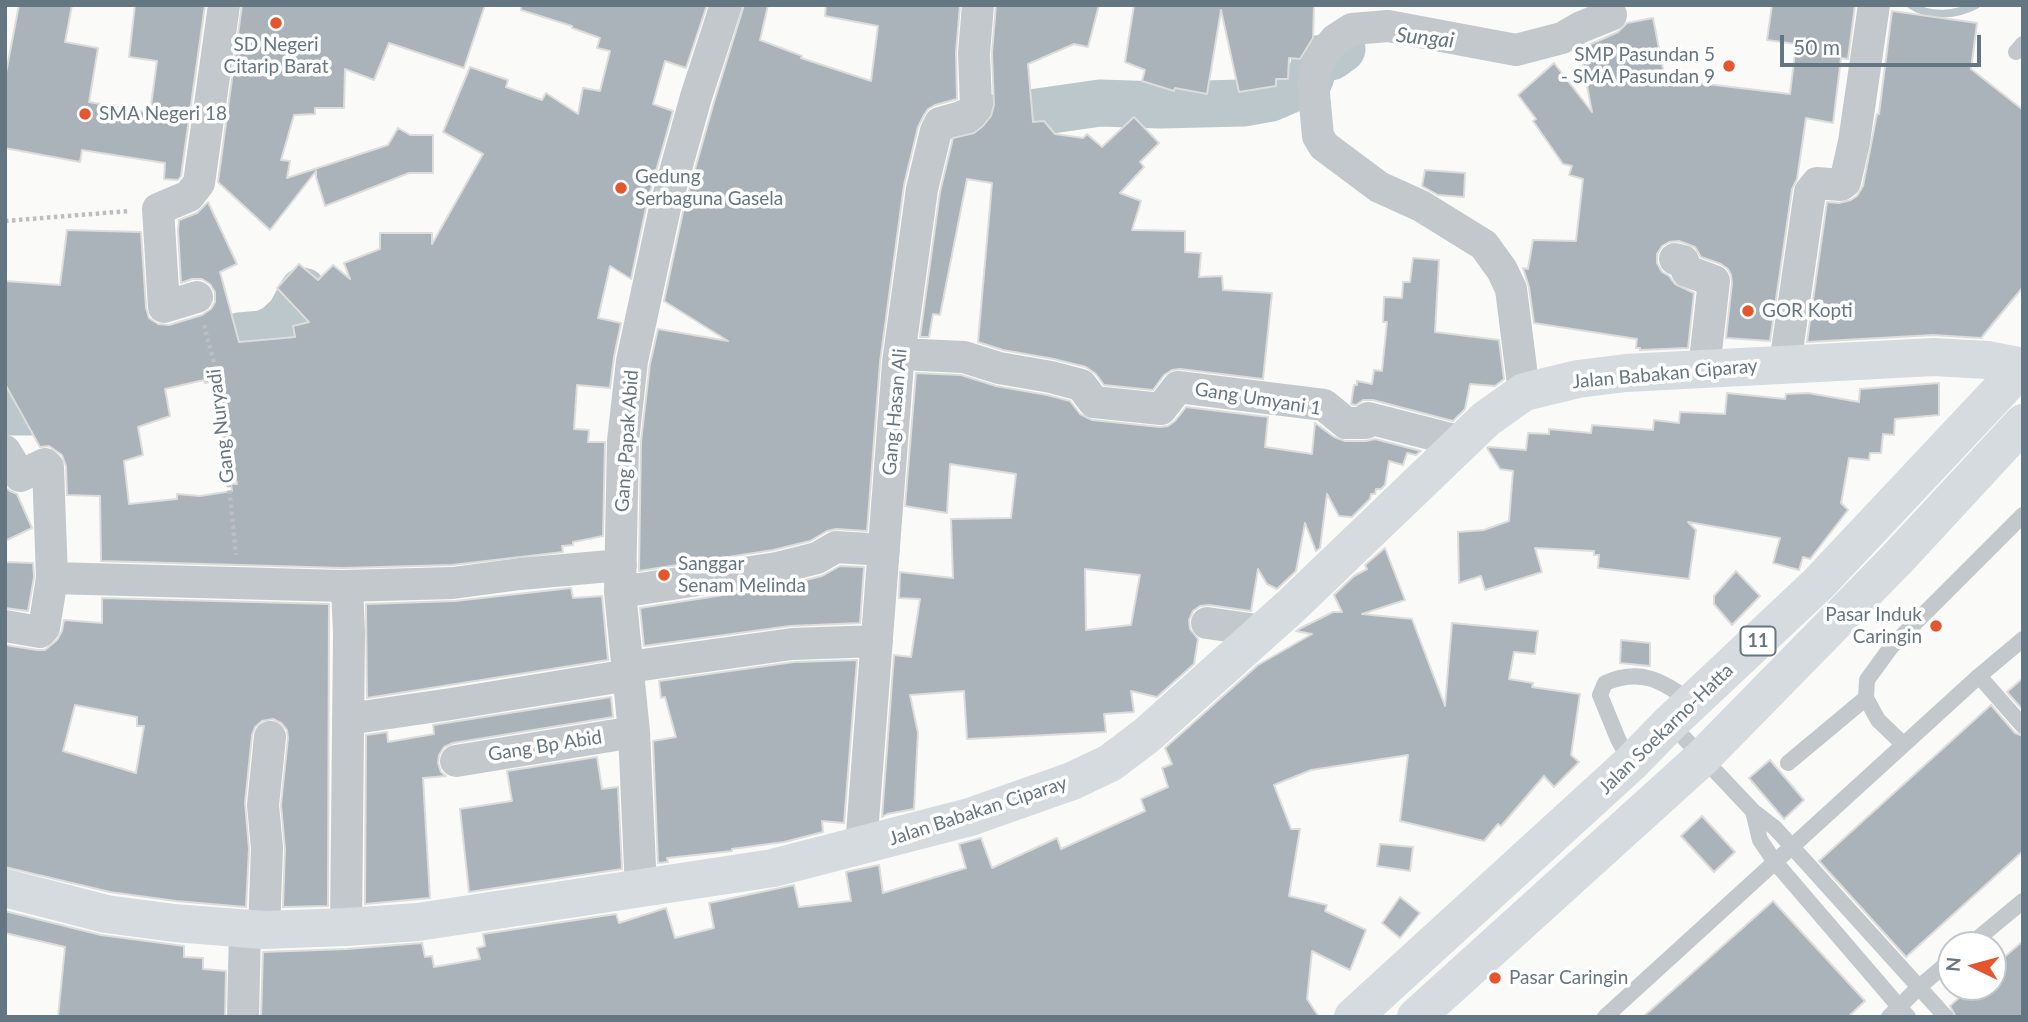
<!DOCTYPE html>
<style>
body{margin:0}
#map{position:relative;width:2028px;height:1022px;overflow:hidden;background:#fafaf8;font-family:Lato,sans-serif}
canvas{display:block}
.frame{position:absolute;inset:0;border:7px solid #657683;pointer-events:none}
.north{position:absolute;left:1937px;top:931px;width:70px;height:70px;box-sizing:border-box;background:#fff;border:2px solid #c1c8cd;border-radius:50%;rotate:275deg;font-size:19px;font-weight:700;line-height:28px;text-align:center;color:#657683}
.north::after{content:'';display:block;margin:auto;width:24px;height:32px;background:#e4572e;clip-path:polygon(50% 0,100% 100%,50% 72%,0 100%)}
.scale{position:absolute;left:1780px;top:35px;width:201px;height:32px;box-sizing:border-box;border:4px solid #657683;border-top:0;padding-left:9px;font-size:21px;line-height:24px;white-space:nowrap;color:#657683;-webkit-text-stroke:5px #fff;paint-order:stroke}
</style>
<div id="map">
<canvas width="2028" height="1022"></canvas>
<div class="frame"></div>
<div class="north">N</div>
<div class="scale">50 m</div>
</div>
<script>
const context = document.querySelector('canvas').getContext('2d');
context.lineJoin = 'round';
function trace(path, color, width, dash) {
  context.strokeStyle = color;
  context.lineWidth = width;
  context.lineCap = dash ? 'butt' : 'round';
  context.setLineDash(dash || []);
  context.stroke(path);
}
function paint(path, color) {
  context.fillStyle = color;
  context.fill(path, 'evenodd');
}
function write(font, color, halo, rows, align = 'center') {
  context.font = font + ' Lato,sans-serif';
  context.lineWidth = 7;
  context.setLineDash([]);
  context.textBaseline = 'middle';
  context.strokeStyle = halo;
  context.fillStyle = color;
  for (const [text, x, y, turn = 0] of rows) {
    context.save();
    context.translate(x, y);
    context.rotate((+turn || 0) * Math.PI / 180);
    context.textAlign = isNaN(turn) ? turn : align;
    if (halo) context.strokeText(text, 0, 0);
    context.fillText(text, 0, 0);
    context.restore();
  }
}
const stream = new Path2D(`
 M1911,5C1930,18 1957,15 1976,5`);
const river = new Path2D(`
 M968,122L1100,103L1161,105L1243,103L1271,98L1306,83L1310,79L1316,59L1331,57L1342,49
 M217,343L240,336L262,334L276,328L290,315L303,291
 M5,412H31L81,392`);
const building = new Path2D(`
 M19,5H72L65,42L98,48L89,102L150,113L157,61L129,57L135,5H205L181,176L178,180L164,179L165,163L82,150L80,162L5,148V78Z
 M242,5H485L464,68L389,43L374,80L345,69L344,108H315V114L294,115L281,160L290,161L287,178L388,145L398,128L410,135H433V173H409L325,206L316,177V171L270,230L218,182Z
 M521,5H707L686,68L665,61L653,104L673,111L647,203L631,279L610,266L598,318L621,323L614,357L610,388L577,385L574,429L589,430L588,442H605L603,536L573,542V545L562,546L563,552L452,565L343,568L101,561L100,496L67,495L66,466L62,455L49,446L40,447L5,384V281L60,285L67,230L141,232L146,308L149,318L158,324L169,325L202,315L211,309L215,302V292L210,284L202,279H192L181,283L178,230L179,220L197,213L208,202L237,264L220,272L239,342L295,337L293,326L309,322L277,288L299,264L318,280L333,265L350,279L344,263L380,249V233H432V244L483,154L443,132L470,67L508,80L506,87L542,100L546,93L578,114L583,88L600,91L610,51L597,48L600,38L572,28V26L521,10ZM204,380L205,383L220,380L224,429L237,484H231L232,491L200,496L177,494V499L129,504L124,461L143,455L138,427L170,416L165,389Z
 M744,5H768L760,40L802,56L801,58L871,81L878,26L825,16L826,5H960L956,52L957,99L935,105L928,109L924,115L918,127L904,185L880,362L867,531L836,529L827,531L810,541L773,550L639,571L641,442L650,364L658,329L728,341L664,301L683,212L714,102Z
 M996,5H1099L1088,47L1074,44L1028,64L1033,122L1044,121L1055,134L1083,138L1087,134L1102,147L1134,117L1159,143L1140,162L1144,167L1120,193L1141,201L1132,230L1185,231V252L1201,253L1199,277L1222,276L1223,290L1272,293L1263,379L1180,369L1172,370L1164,375L1153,390L1104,385L1096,374L1086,367L1054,359L1003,350L978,342L992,183L967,179L940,315L933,314L929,337H920L940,192L953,138L974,133L983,126L991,116L994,105L992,53Z
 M1134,5H1314L1313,38L1300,59L1289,58L1288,79H1276V86L1239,92L1221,10L1207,94L1175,88L1174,91L1142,81L1145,70L1125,62Z
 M1772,5H1855L1848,59L1841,58L1833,123L1806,118L1797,179L1792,189L1770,341L1726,338L1732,283L1731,275L1728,269L1721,264L1701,257L1695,247L1679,241L1669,242L1662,246L1657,254V263L1662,272L1669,276L1675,284L1694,293L1688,348L1640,350V348H1636L1637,339L1534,323L1529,287L1523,268L1528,269L1533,240L1576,241L1583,179L1569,175L1572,166L1563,164L1533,121L1536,119L1518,95L1554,63L1592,112L1580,49L1618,32L1627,23L1653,18L1665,79L1790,94L1796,44L1767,40Z
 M1892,11L1977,23L1971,69L2023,110V287L1981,338L1933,335L1807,342L1827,202L1839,203L1851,200L1857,196L1863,186L1877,114H1879Z
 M1425,170L1465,173L1464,197L1438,195L1422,186Z
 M1413,258L1439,260L1435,332L1499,340L1504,379L1495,386L1470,384L1465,409L1453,421L1373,400H1363L1356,405L1351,404L1354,385H1357V381L1372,384L1374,370L1382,371L1387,322H1383L1384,297L1402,298L1403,282H1410Z
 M916,373L961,375L996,386L1047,395L1070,401L1080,414L1092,420L1160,427L1168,426L1175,421L1186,407L1268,417L1265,447L1312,454L1315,423L1334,437L1345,441H1366L1375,439L1421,451L1416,455L1407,453L1403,465L1389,461L1385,485L1381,489H1376L1375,494H1371L1370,499L1352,517L1339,516L1327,494L1320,548L1316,551L1305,523L1296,571L1277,589L1267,584L1258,569L1251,611L1209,605L1200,606L1193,611L1189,620L1190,629L1198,639L1194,664L1157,697L1131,691L1134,712L1104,714L1106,732L967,739L964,691L910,695L918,733L914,809L887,814L882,817L894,655L911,657L920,599L899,598L900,572L953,578L951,519L1011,518L1016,474L950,464L947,513L905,506ZM1085,569L1140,575L1131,625L1086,630Z
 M1939,383V415L1895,419L1894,435L1883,434L1881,453H1870L1869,460L1849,458L1841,503L1848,510L1810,559L1803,557L1799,570L1773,563L1780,538L1688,522L1696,530L1689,579L1598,568L1599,555H1594V551L1535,548L1542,572L1485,590L1481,576L1459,583L1458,532L1484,530L1509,521L1513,471L1500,469L1487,448L1488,447L1526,450L1528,433L1549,434V429L1591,433L1592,425L1653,430L1654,420L1679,423L1680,412L1725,414L1727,393L1785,399L1786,394L1808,393L1859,402L1860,389Z
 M5,487L10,491L17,494L32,528L5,541Z
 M1385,548L1405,600L1362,614L1412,619L1445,706L1452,623L1538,631L1535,654L1514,652L1509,679L1533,683L1532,687L1580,694L1571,755L1579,762L1554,787L1544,776L1501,826L1498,824L1484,841L1400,821L1408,755L1311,770L1274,785L1291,829H1300L1289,896L1327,905L1325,911L1366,930L1350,970L1312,951L1307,999L1319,1017H261L263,952L347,949L422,943L425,957L432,956L434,967L480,959L477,948L485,946L483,934L616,914L619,923L666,908L675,938L714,928L709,903L794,885L799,907L851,901L846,872L879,865L883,893L966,868L959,844L981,838L992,868L1057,838L1061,849L1145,811L1141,799L1168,787L1162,768L1172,764L1165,748L1258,665L1312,634L1296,631L1299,629L1333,612H1342L1334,595L1354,576L1367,569L1365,565Z
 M5,562L33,563L34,577L28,611L5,608Z
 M840,566L864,567L860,623L790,626L644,646L640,608L781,586L822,576Z
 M1736,571L1760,596L1732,625L1714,604V596Z
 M571,588L573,598L602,596L608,660L367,698L366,604L455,601Z
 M102,598L329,604L328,906L283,907L285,849L281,805L288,738L287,730L281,723L273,719L262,721L255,727L252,735L245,803L249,849L246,907L176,901L110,892L5,867V645L37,650H45L57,640L62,631L64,620L102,623ZM75,705L137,717V726H144L136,773L63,751Z
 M1621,640L1650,643V666L1620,663Z
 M857,660L844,823L822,821L823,832L784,842L732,849V851L667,858L668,862L658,863L653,741L676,737L665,697L661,698L659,681L794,662Z
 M2023,678V710L2007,692Z
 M611,697L613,717L453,743L444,747L439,755L438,763L441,772L446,776L423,778L430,898L365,904L366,735L387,732L388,742L434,734L433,725Z
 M1991,705L2015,733L2023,736V851L1906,957L1819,861Z
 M597,757L602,789L618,787L622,869L469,892L460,809L512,801L507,771Z
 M1770,760L1804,800L1784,819L1749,778Z
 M1702,816L1735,852L1714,872L1681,836Z
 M1380,844L1413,847L1410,871L1377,866Z
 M1400,897L1420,913L1400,938L1382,923Z
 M1773,901L1865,1001L1848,1017H1643Z
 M5,911L101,935L184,946V957L203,958V969L226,971L225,1017H58L65,947L5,933Z
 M2023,941V1017H1956L1950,1006L1971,987H1993V967Z`);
const path = new Path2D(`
 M5,221L129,211
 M204,325L218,378L236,555`);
const lane = new Path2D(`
 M2016,52L2023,44
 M1979,676L2023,726
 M1670,723L1753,811L1775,828L1946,1017
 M1903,744L1878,720L1866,698L1867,680L1891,647L2023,515
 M1631,763L1618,739L1600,695L1605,683C1643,667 1662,682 1692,702
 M1788,763L1866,698
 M1753,811L1760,840L1775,862L1908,1017
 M1970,945L2023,901
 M1605,1017L1979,676L2023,639
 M1889,1017L1919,987L1951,960`);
const street = new Path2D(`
 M1675,259L1683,261L1687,271L1714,281L1704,369
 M197,297L164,307L158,209L189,196L199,183L224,5
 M900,354L964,357L999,368L1051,377L1081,385L1094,402L1161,409L1178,387L1324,405L1346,423H1366L1368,418L1462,442
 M1785,364L1810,192L1817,183L1841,185L1845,182L1854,142L1874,5
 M1524,392L1511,289L1502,270L1484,245L1421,206L1379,187L1324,146L1318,136L1313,83L1317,65L1324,53L1335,40L1352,29L1388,26L1516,50L1562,38L1581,27L1611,15
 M5,451L20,476L45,464L48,467L52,578
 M620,592L777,568L817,558L836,547L884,550
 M1207,623L1264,631
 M5,626L40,632L44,628L52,578L343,586L453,583L520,574L621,565
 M628,667L792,644L877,641
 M348,719L451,704L629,675
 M456,761L634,732
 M861,847L898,363L922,189L936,131L940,123L969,115L976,105L974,53L978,5
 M641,889L634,732L620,592L623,441L632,361L665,208L696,97L726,5
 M346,927L349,633L347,586
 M264,930L267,848L263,805L270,737
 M243,1017L245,929`);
const secondary = new Path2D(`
 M5,888L106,914L174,923L264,930L346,927L418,922L773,868L970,817L1072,781L1110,763L1147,735L1290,607L1486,419L1524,392L1578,379L1626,373L1934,357L1987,360L2023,367`);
const highway = new Path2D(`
 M1353,1017L1631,763L1670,723L1818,584L2023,366
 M1416,1017L1702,758L1897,559L2023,423`);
const markers = [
 [276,23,7,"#e4572e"],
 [1729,66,7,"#e4572e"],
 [85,114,7,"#e4572e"],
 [621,188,7,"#e4572e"],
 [1748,311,7,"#e4572e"],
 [664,575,7,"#e4572e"],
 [1936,626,7,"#e4572e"],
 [1495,978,7,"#e4572e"]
];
const shields = [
 [1758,641,35]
];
const shieldNames = [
 ["11",1758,641]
];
const poiNames = [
 ["SD Negeri",276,45,"center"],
 ["Citarip Barat",276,67,"center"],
 ["SMP Pasundan 5",1715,55,"right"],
 ["- SMA Pasundan 9",1715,77,"right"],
 ["SMA Negeri 18",99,114],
 ["Gedung",635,177],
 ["Serbaguna Gasela",635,199],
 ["GOR Kopti",1762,311],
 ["Sanggar",678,564],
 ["Senam Melinda",678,586],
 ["Pasar Induk",1922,615,"right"],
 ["Caringin",1922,637,"right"],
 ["Pasar Caringin",1509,978]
];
const streetNames = [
 ["Jalan Babakan Ciparay",1665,374,-5],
 ["Gang Umyani 1",1258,399,9],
 ["Gang Hasan Ali",895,412,-85],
 ["Gang Nuryadi",221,426,-97],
 ["Gang Papak Abid",627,441,-86],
 ["Jalan Soekarno-Hatta",1666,729,-44],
 ["Gang Bp Abid",545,746,-9],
 ["Jalan Babakan Ciparay",978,811,-18]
];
const waterNames = [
 ["Sungai",1425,38,6]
];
trace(stream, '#bbc7cb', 8);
trace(river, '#bbc7cb', 47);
paint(building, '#aab3b9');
trace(building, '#dcdcda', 2);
trace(path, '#bbbfc2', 4.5, [3.5, 3.5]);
trace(lane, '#c3c8cc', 16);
trace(street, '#c3c8cc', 32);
trace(secondary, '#d6dbdf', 38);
trace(highway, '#d6dbdf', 38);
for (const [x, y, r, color] of markers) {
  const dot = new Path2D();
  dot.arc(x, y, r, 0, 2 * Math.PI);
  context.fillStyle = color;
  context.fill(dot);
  trace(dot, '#fff', 2.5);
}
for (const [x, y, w] of shields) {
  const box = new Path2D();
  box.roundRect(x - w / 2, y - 14.5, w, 29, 5);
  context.fillStyle = '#fff';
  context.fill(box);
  trace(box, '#657683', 2);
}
write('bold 18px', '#657683', null, shieldNames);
write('19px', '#657683', '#fff', poiNames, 'left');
write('19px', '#657683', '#fff', streetNames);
write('italic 21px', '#60757c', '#fff', waterNames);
</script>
